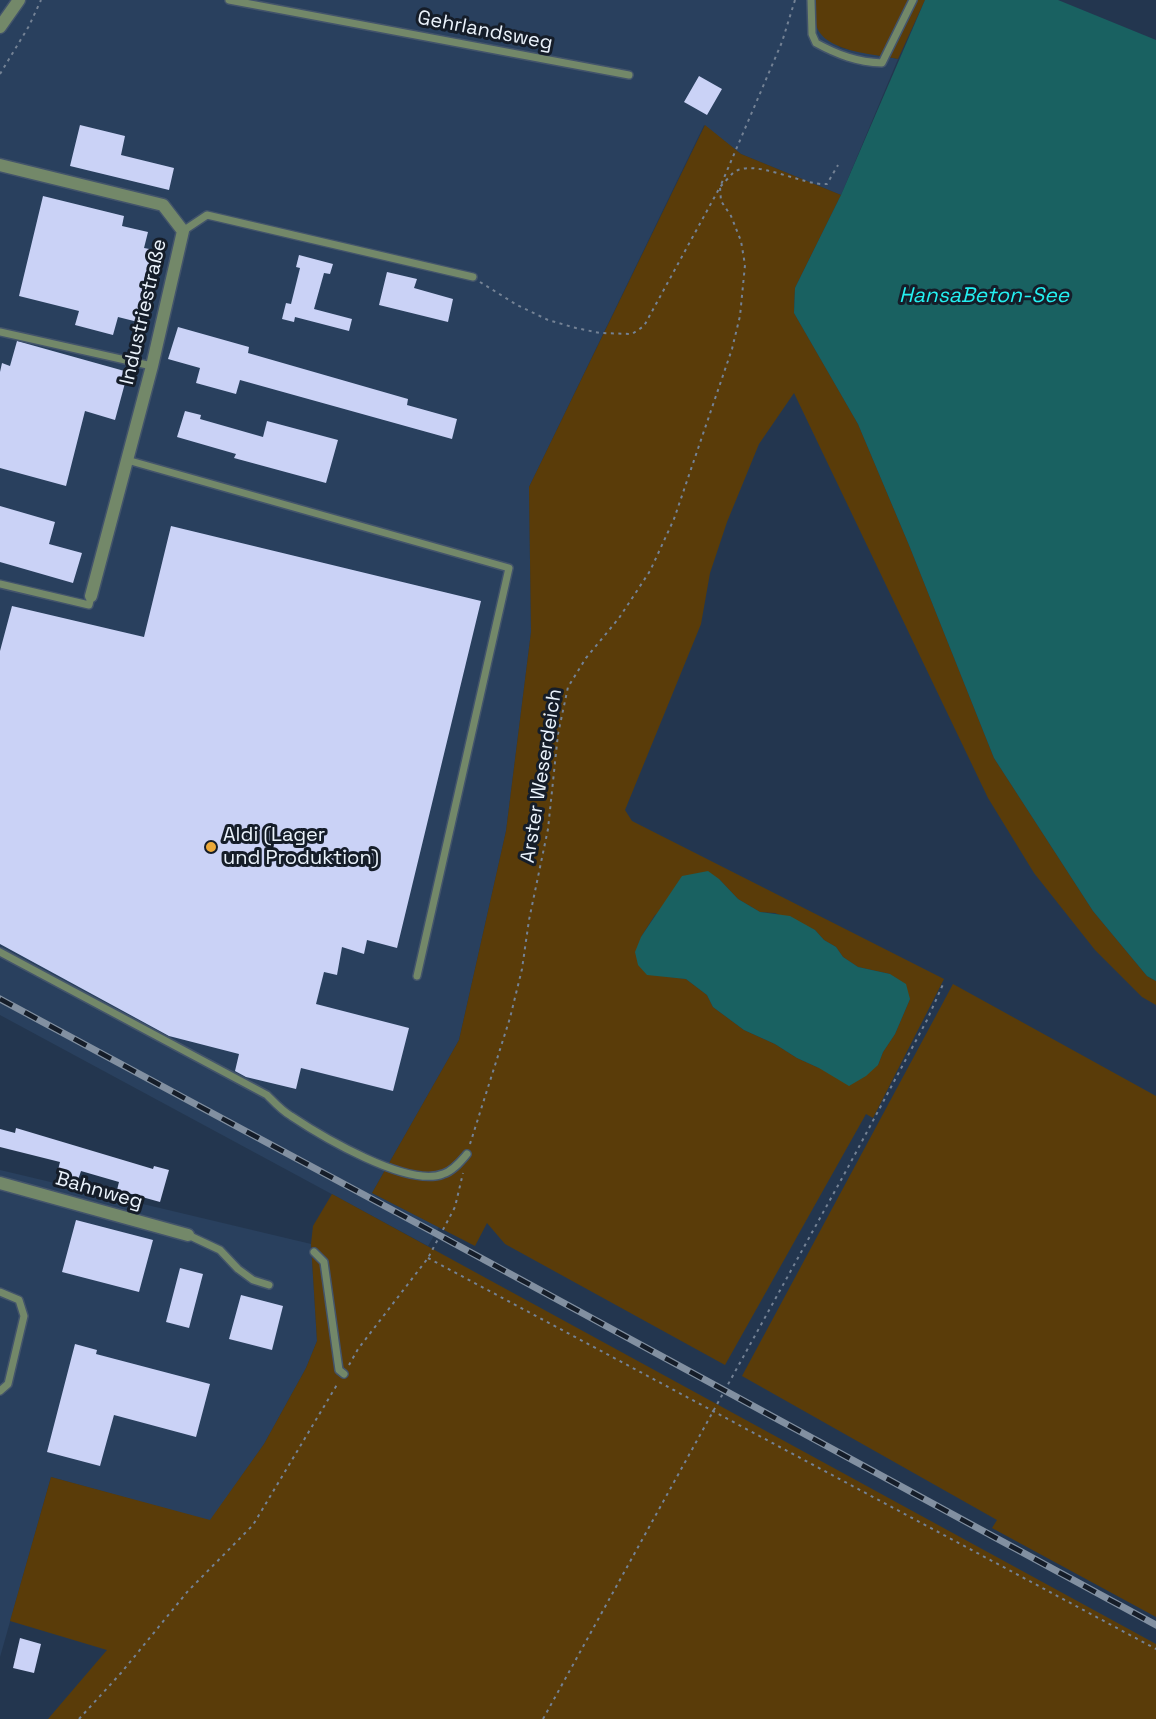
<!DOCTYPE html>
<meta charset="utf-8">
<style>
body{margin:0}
canvas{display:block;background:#23364f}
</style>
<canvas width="1156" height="1719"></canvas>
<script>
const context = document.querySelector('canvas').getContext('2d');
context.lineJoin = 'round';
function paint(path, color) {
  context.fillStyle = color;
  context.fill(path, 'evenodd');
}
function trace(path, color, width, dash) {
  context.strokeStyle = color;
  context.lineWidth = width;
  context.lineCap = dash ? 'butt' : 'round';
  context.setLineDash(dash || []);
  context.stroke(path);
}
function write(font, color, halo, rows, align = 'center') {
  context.font = font + ' "Space Grotesk",sans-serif';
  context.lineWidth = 6;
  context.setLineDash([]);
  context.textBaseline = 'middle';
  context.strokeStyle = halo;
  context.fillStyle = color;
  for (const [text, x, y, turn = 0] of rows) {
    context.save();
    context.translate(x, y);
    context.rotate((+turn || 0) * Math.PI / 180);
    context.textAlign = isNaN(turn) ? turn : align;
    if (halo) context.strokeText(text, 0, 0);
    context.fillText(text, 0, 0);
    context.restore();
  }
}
const built = new Path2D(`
 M0,0H815L816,25L841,48L898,59L841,195L741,154L704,125L529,487L531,632L506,831L459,1040L372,1193L439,1227L428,1246L0,1015Z
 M0,1170L311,1244L317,1341L306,1368L264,1444L210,1521L51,1477L0,1657Z`);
const green = new Path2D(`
 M815,0H925L898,59C875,54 822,52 816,24C814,16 815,7 815,0Z
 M705,125L741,154L841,195L795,288L794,313L858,424L909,545L994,758L1093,911L1147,976L1156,981V1005L1142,997L1095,950L1034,873L988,798L794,393L759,444L727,522L710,573L701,624L625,810L632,821L944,979L873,1118L866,1114L725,1365L505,1244L487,1223L475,1246L372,1193L459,1040L506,831L531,632L529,487ZM719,879L738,899L760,912L775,913L815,930L824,940L836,947L843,957L858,967L890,974L910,999L895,1034L883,1052L878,1065L819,1068L797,1058L775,1044L744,1030L713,1007L707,995L686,979L670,977L641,937L655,915Z
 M953,984L1156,1096V1617L992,1528L997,1520L742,1376Z
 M332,1194L1156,1644V1719H48L107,1650L10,1621L51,1477L210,1520L264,1444L306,1368L317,1341L311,1244L313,1226Z`);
const water = new Path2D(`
 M925,0H1058L1156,40V981L1147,976L1093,911L994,758L909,545L858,424L794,313L795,288L841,195Z
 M708,871L719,879L738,899L760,912L790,916L815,930L824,940L836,947L843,957L858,967L890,974L906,984L910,999L895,1034L883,1052L878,1065L866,1076L849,1086L819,1068L797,1058L775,1044L744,1030L713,1007L707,995L686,979L647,975L638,965L635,952L641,937L682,876Z`);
const building = new Path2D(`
 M699,76L722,89L707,115L684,102Z
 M80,125L125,136L121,155L174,168L169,190L70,166Z
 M43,196L124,216L122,226L148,232L144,248L160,251L142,323L118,317L113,335L75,325L79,311L19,296Z
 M299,255L333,264L330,274L324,273L314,309L352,319L349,331L295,317L294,322L282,319L286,303L291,304L300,268L296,267Z
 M387,272L417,279L414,288L453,299L448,322L379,305Z
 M178,327L249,347L248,353L408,399L407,405L457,419L452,439L240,380L236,394L196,383L200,368L168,359Z
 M17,341L128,372L115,420L85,411L66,486L0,468V372L2,363L10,366Z
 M185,411L201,415L200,419L263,437L267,421L338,440L326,483L234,458L236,454L177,437Z
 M0,506L55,522L49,544L82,553L73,583L0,562Z
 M171,526L481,601L397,948L367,940L364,954L342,947L337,975L324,972L316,1004L409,1028L393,1091L301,1068L296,1089L246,1077L235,1071L239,1054L169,1036L0,944V651L12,606L144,637Z
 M16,1128L153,1169L154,1166L169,1170L160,1202L117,1190L119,1182L81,1171L78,1180L57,1174L60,1162L0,1147V1129L15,1133Z
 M76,1220L153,1240L139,1292L62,1272Z
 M180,1268L203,1274L189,1328L166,1322Z
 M241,1295L283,1306L272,1350L229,1339Z
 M75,1344L97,1350L96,1354L210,1384L196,1437L114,1415L100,1466L47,1452Z
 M20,1638L41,1644L34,1673L13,1668Z`);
const path = new Path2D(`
 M0,74L29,26L41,0
 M480,282L517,305L548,320L576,328L600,333L632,334L644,326L720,187C724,183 729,177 733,173C753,157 802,186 827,184L838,165
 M470,1144L510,1018L522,969L529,920L548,829L558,734L568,687L586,658L619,618L650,571L674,519L732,349L740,316L745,265L741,241L731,216L721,201L720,187L782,42L795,0
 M428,1258L1156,1649
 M349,1365L358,1349L428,1258L455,1207L463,1173
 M79,1719L121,1673L188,1591L253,1525L338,1383
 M543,1719L846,1171L927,1020L944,982`);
const lane = new Path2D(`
 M229,0L629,75
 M811,0L812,34L816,43C838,55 857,62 882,63L913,0
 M183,231L207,215L473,277
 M0,332L152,366
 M127,460L509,568L417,976
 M0,584L89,605L91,596
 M0,952L267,1095C274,1102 282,1111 291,1116C321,1136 408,1188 443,1174C453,1171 461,1161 467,1154
 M188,1235L220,1250L238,1269L253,1280L269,1285
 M314,1252L324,1262L339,1370L344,1374
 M0,1292L19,1300L24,1316L8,1384L0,1391`);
const street = new Path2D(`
 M0,27L19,0
 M0,165L163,205L183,231L152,366L91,596
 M0,1183L188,1235`);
const rail = new Path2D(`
 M0,999L435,1233L1156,1625`);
const markers = [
 [211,847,6,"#eca93a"]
];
const streetNames = [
 ["Gehrlandsweg",485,31,11],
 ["Industriestraße",144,312,-77],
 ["Arster Weserdeich",542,776,-81],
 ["Bahnweg",99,1191,16]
];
const poiNames = [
 ["Aldi (Lager",223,836],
 ["und Produktion)",223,859]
];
const waterNames = [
 ["HansaBeton-See",984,296]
];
paint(built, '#29405e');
paint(green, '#5a3c09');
paint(water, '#196161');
paint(building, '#cad2f6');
trace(lane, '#43546b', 10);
trace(street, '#43546b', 15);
trace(path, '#748295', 2, [3, 4.5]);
trace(lane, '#738869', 7);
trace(street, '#738869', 12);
trace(rail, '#8290a1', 7);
trace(rail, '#151d29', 4.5, [14]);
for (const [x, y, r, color] of markers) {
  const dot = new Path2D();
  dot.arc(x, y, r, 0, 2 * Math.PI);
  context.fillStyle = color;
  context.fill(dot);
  trace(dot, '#151d29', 2);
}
write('20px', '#ebf3fc', '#151d29', streetNames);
write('20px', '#ebf3fc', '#151d29', poiNames, 'left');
write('italic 21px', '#24f0f1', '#151d29', waterNames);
</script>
